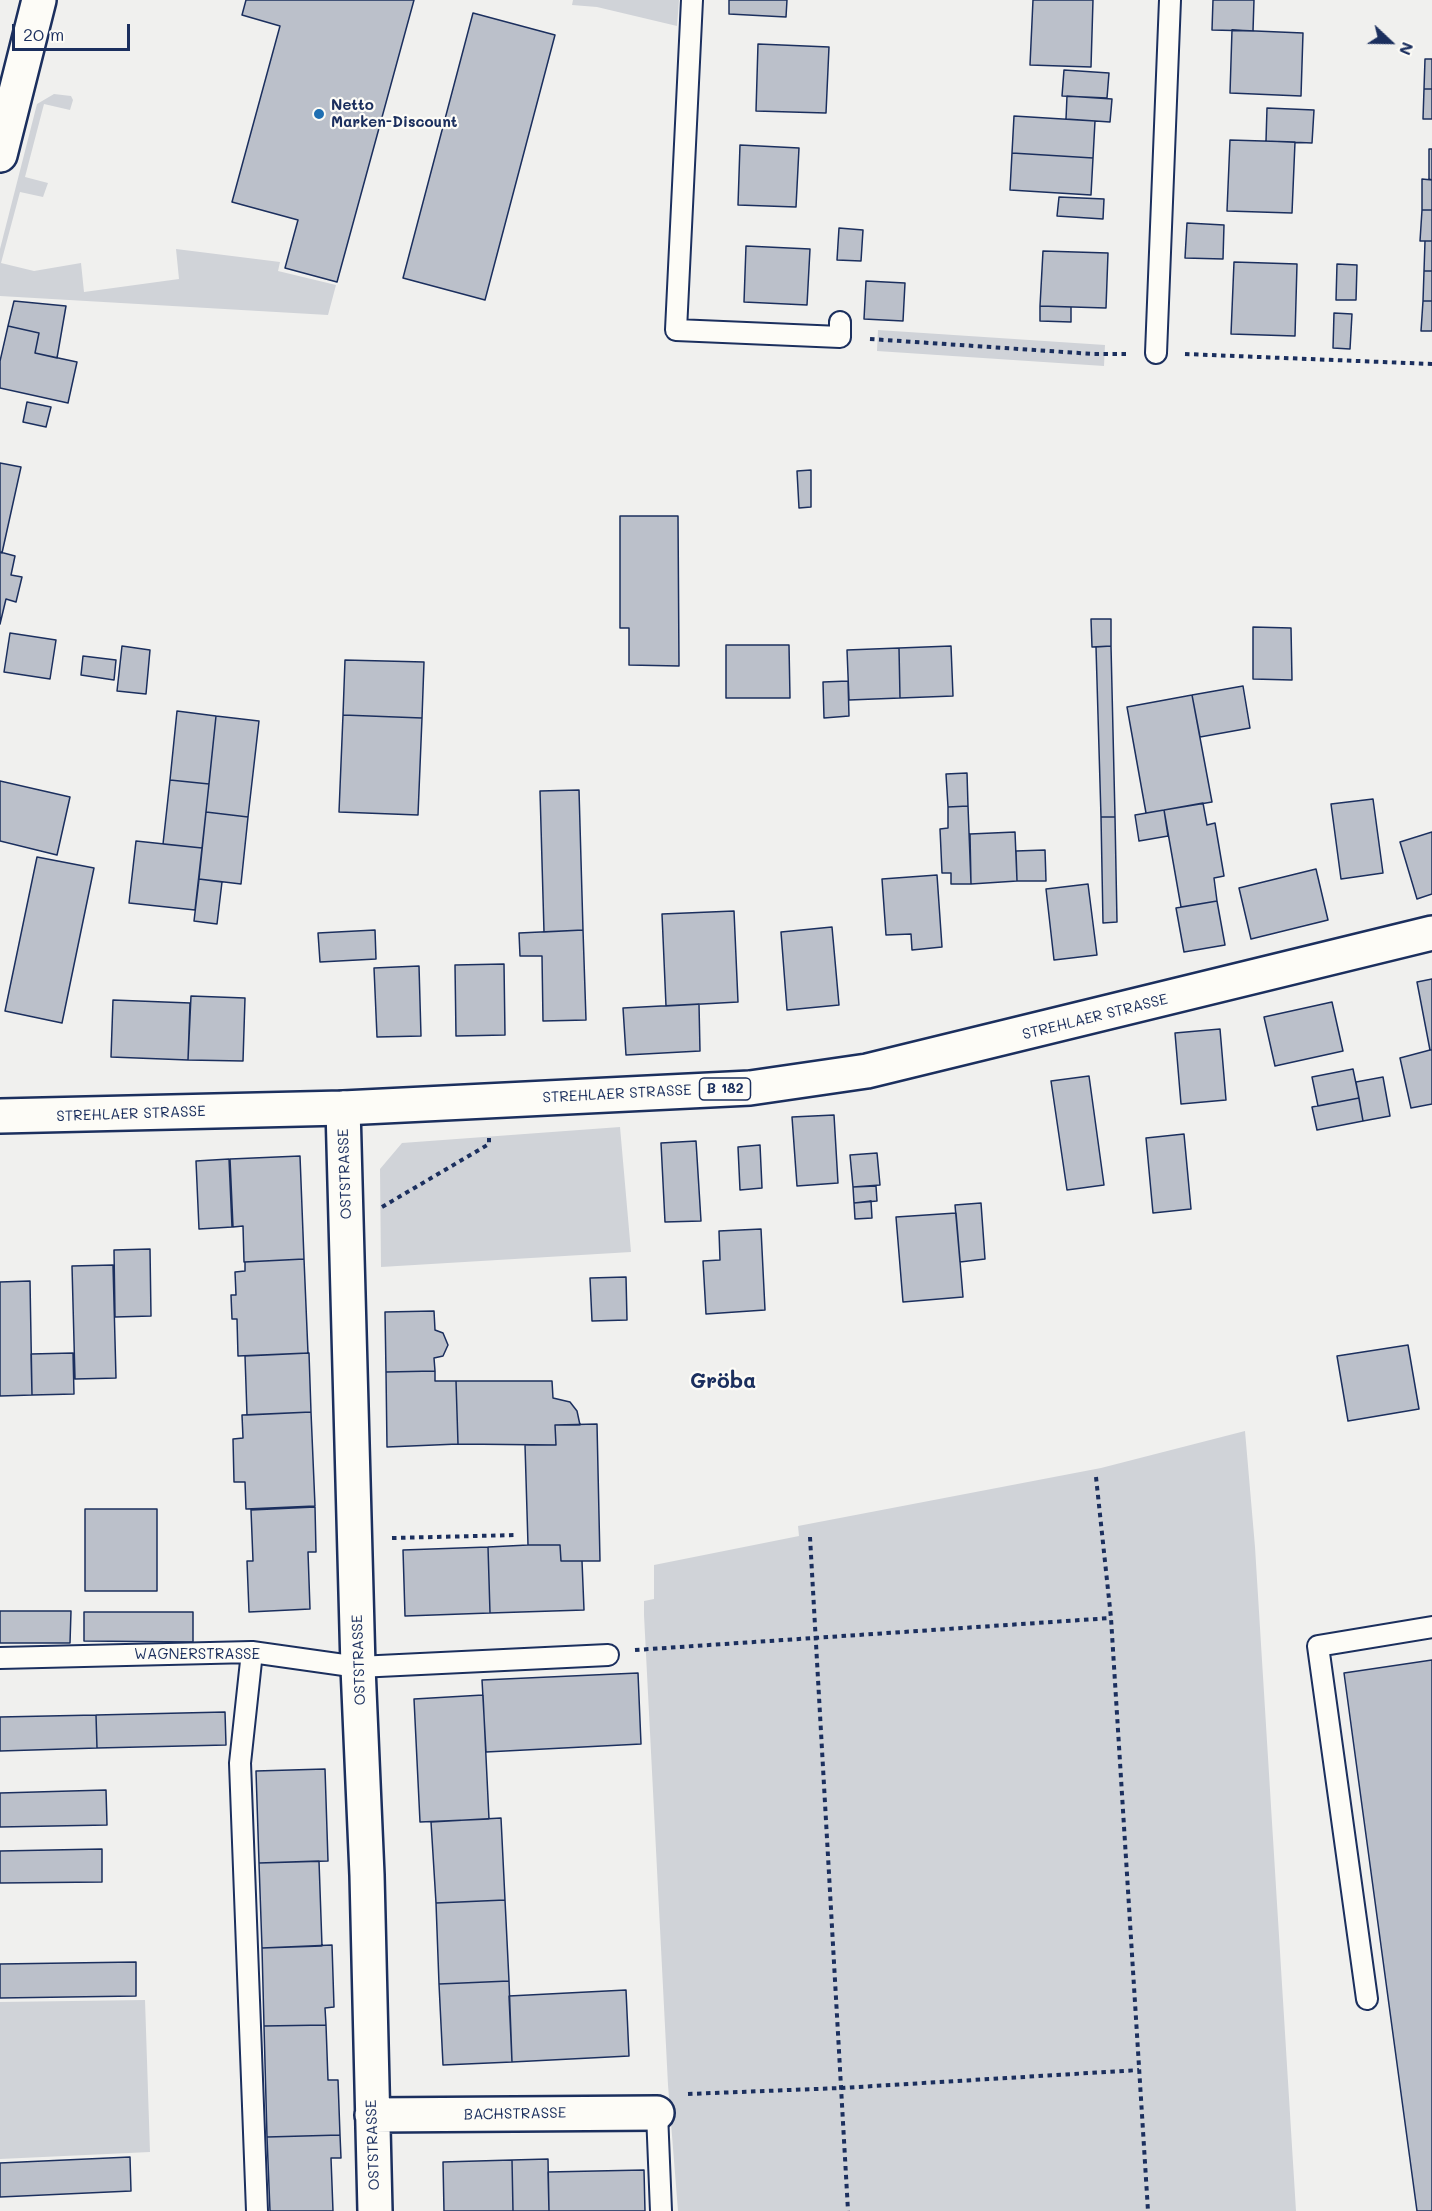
<!DOCTYPE html>
<meta charset="utf-8">
<style>
body{margin:0}
#map{position:relative;width:1432px;height:2211px;overflow:hidden;background:#f0f0ee;font-family:Mali,sans-serif}
canvas{display:block}
.north{position:absolute;left:1360px;top:12px;width:60px;height:60px;-webkit-text-stroke:4px #fdfcf7;paint-order:stroke;rotate:112deg;font-size:16px;font-weight:700;line-height:24px;text-align:center;color:#1b2f5e}
.north::after{content:'';display:block;margin:auto;width:21px;height:27px;background:#1b2f5e;clip-path:polygon(50% 0,100% 100%,50% 72%,0 100%)}
.scale{position:absolute;left:12px;top:24px;width:118px;height:27px;box-sizing:border-box;border:3px solid #1b2f5e;border-top:0;padding-left:8px;font-size:18px;line-height:21px;white-space:nowrap;color:#1b2f5e;-webkit-text-stroke:4px #fdfcf7;paint-order:stroke}
</style>
<div id="map">
<canvas width="1432" height="2211"></canvas>
<div class="north">N</div>
<div class="scale">20 m</div>
</div>
<script>
const context = document.querySelector('canvas').getContext('2d');
context.lineJoin = 'round';
function paint(path, color) {
  context.fillStyle = color;
  context.fill(path, 'evenodd');
}
function trace(path, color, width, dash) {
  context.strokeStyle = color;
  context.lineWidth = width;
  context.lineCap = dash ? 'butt' : 'round';
  context.setLineDash(dash || []);
  context.stroke(path);
}
function write(font, color, halo, rows, align = 'center') {
  context.font = font + ' Mali,sans-serif';
  context.lineWidth = 4.5;
  context.setLineDash([]);
  context.textBaseline = 'middle';
  context.strokeStyle = halo;
  context.fillStyle = color;
  for (const [text, x, y, turn = 0] of rows) {
    context.save();
    context.translate(x, y);
    context.rotate((+turn || 0) * Math.PI / 180);
    context.textAlign = isNaN(turn) ? turn : align;
    if (halo) context.strokeText(text, 0, 0);
    context.fillText(text, 0, 0);
    context.restore();
  }
}
const green = new Path2D(`
 M573,0H679L677,26L597,7L572,5Z
 M54,94L71,96L73,100L70,110L44,104L25,177L48,183L43,197L20,192L1,263L34,271L81,263L84,292L179,279L176,249L280,262L278,271L336,285L328,315L0,296V249L37,104Z
 M878,330L1105,345L1104,366L877,351Z
 M620,1127L631,1252L381,1267L380,1169L402,1143Z
 M1245,1431L1255,1547L1296,2211H678L668,2085L644,1615V1601L654,1599V1565L799,1536L798,1526L1101,1468Z
 M145,2000L150,2152L0,2159V2002Z`);
const building = new Path2D(`
 M246,0H414L337,282L285,268L298,220L232,202L280,26L242,15Z
 M729,0H787L786,17L729,14Z
 M1033,0H1093L1091,67L1030,65Z
 M1213,0H1254L1253,31L1212,30Z
 M473,13L555,35L485,300L403,278Z
 M1232,30L1303,33L1301,96L1230,93Z
 M758,44L829,47L826,113L756,111Z
 M1425,59H1432V89H1424Z
 M1064,70L1109,73L1107,98L1062,96Z
 M1424,89H1432V119H1423Z
 M1067,96L1112,99L1110,122L1066,119Z
 M1267,108L1314,110L1312,143L1266,141Z
 M1014,116L1095,121L1093,158L1012,153Z
 M1230,140L1295,142L1292,213L1227,211Z
 M740,145L799,148L796,207L738,205Z
 M1429,149H1432V180L1429,179Z
 M1012,153L1093,158L1091,195L1010,190Z
 M1422,179L1432,180V210H1422Z
 M1059,197L1104,199L1103,219L1057,216Z
 M1422,210H1432V241H1420Z
 M1187,223L1224,225L1223,259L1185,258Z
 M839,228L863,230L861,261L837,260Z
 M1425,241H1432V271H1424Z
 M746,246L810,249L807,305L744,302Z
 M1043,251L1108,253L1106,308L1040,306Z
 M1234,262L1297,264L1295,336L1231,334Z
 M1337,264L1357,265L1356,300H1336Z
 M1424,271H1432V301H1423Z
 M866,281L905,283L903,321L864,319Z
 M14,301L66,306L57,358L35,353L39,333L8,326Z
 M1423,301H1432V331H1421Z
 M1040,306L1071,307V322L1040,321Z
 M1334,313L1352,314L1350,349L1333,348Z
 M8,326L39,333L35,353L77,362L68,403L0,388V361Z
 M27,402L51,407L46,427L23,422Z
 M0,463L21,467L2,553L0,552Z
 M811,470V507L799,508L797,471Z
 M620,516H678L679,666L629,665V628H620Z
 M0,552L15,556L11,575L22,577L16,602L6,599L0,624Z
 M1091,619H1111V646L1092,647Z
 M1253,627L1291,628L1292,680L1253,679Z
 M10,633L56,640L50,679L4,672Z
 M726,645H789L790,698H726Z
 M122,646L150,650L146,694L117,691Z
 M951,646L953,696L900,698L899,648Z
 M1111,646L1115,817H1101L1096,647Z
 M899,648L900,698L849,700L847,650Z
 M83,656L116,660L114,680L81,675Z
 M345,660L424,662L422,718L343,715Z
 M848,681L849,716L824,718L823,682Z
 M1243,686L1250,728L1200,737L1192,695Z
 M1192,695L1212,802L1146,813L1127,707Z
 M177,711L216,716L209,784L170,780Z
 M343,715L422,718L418,815L339,812Z
 M216,716L259,721L248,817L206,812Z
 M967,773L968,806L948,807L946,774Z
 M170,780L209,784L202,848L163,844Z
 M0,781L70,797L57,855L0,841Z
 M579,790L583,930L544,932L540,791Z
 M1373,799L1383,873L1341,879L1331,804Z
 M1203,803L1207,825L1215,823L1224,876L1214,878L1217,901L1181,907L1164,810Z
 M968,806L971,884H951V873H942L940,829L948,828V807Z
 M1164,810L1168,836L1139,841L1135,815Z
 M206,812L248,817L241,884L199,879Z
 M1101,817H1115L1117,922L1103,923Z
 M1015,832L1017,881L971,884L970,834Z
 M1432,832V894L1417,899L1400,842Z
 M136,841L202,848L195,910L129,903Z
 M1045,850L1046,881H1017L1016,851Z
 M37,857L94,868L62,1023L5,1011Z
 M1316,869L1328,920L1251,939L1239,888Z
 M937,875L942,947L912,950L911,934L886,935L882,879Z
 M199,879L222,882L217,924L194,921Z
 M1088,884L1097,955L1054,960L1046,889Z
 M1217,901L1225,945L1184,952L1176,908Z
 M734,911L738,1002L666,1006L662,914Z
 M832,927L839,1005L787,1010L781,932Z
 M375,930L376,959L320,962L318,933Z
 M583,930L586,1020L543,1021L542,956H520L519,933Z
 M504,964L505,1035L456,1036L455,965Z
 M419,966L421,1036L377,1037L374,968Z
 M1432,979V1050H1430L1417,982Z
 M191,996L245,998L243,1061L188,1060Z
 M113,1000L190,1003L188,1060L111,1057Z
 M1332,1002L1343,1051L1275,1066L1264,1017Z
 M699,1004L700,1051L626,1055L623,1008Z
 M1220,1029L1226,1100L1181,1104L1175,1033Z
 M1430,1050H1432V1104L1411,1108L1400,1058Z
 M1353,1069L1359,1098L1318,1106L1312,1077Z
 M1089,1076L1104,1185L1067,1190L1051,1081Z
 M1383,1077L1390,1116L1363,1121L1356,1082Z
 M1359,1098L1363,1121L1317,1130L1312,1107Z
 M834,1115L838,1183L797,1186L792,1117Z
 M1184,1134L1191,1209L1153,1213L1146,1138Z
 M696,1141L701,1221L665,1222L661,1143Z
 M760,1145L762,1188L740,1190L738,1147Z
 M877,1153L880,1185L853,1187L850,1155Z
 M300,1156L304,1259L244,1262L243,1226L233,1227L230,1159Z
 M229,1159L232,1227L199,1229L196,1161Z
 M876,1186L877,1201L854,1203L853,1187Z
 M871,1201L872,1218L855,1219L854,1203Z
 M981,1203L985,1259L960,1262L955,1205Z
 M956,1213L963,1297L903,1302L896,1217Z
 M761,1229L765,1310L706,1314L703,1261L720,1260L719,1231Z
 M150,1249L151,1316L115,1317L114,1250Z
 M304,1259L308,1353L238,1356L237,1319H232L231,1295H236L235,1272L245,1271V1262Z
 M113,1265L116,1378L75,1379L72,1266Z
 M626,1277L627,1320L592,1321L590,1278Z
 M30,1281L32,1395L0,1396V1282Z
 M434,1311L435,1330L443,1333L448,1345L443,1356L434,1358L435,1371L386,1372L385,1312Z
 M1408,1345L1419,1409L1348,1421L1337,1356Z
 M73,1353L74,1394L32,1395L31,1354Z
 M309,1353L311,1412L247,1415L245,1356Z
 M435,1371V1381H456L458,1444L387,1447L386,1372Z
 M456,1381H552L553,1398L570,1402L577,1411L580,1425H555L556,1445L458,1444Z
 M311,1412L315,1506L246,1509L245,1482H234L233,1439L243,1438L242,1415Z
 M597,1424L600,1561H561L560,1545H528L525,1445H556L555,1425Z
 M315,1507L316,1552H308L310,1609L249,1612L247,1561H253L251,1510Z
 M85,1509H157V1591H85Z
 M528,1545H560L561,1561H582L584,1610L490,1613L488,1547Z
 M488,1547L490,1613L405,1616L403,1550Z
 M0,1611H71L70,1643H0Z
 M84,1612H193V1642L84,1641Z
 M1432,1660V2211H1417L1344,1673Z
 M638,1673L641,1744L486,1752L482,1680Z
 M483,1695L489,1819L420,1822L414,1699Z
 M225,1712L226,1745L97,1748L96,1715Z
 M96,1715L97,1748L0,1751V1717Z
 M325,1769L328,1861L259,1863L256,1771Z
 M106,1790L107,1825L0,1827V1793Z
 M501,1818L505,1900L436,1903L431,1822Z
 M102,1849V1882L0,1883V1851Z
 M319,1861L322,1946L262,1948L259,1863Z
 M505,1900L509,1981L439,1984L436,1903Z
 M332,1945L334,2007L325,2008L326,2025L264,2026L262,1948Z
 M136,1962V1996L0,1998V1964Z
 M509,1981L512,2062L443,2065L439,1984Z
 M626,1990L629,2056L512,2062L509,1996Z
 M326,2025L328,2080H338L340,2135L267,2137L264,2026Z
 M340,2135L341,2158H331L333,2211H270L267,2137Z
 M130,2157L131,2191L0,2197V2163Z
 M548,2159L549,2211H513L512,2160Z
 M512,2160L513,2211H444L443,2162Z
 M644,2170L645,2211H549L548,2172Z`);
const path = new Path2D(`
 M870,339L1094,354H1126
 M1185,354L1432,364
 M382,1207L489,1144V1138
 M1096,1477L1111,1618L1148,2211
 M810,1537L848,2211
 M392,1538L517,1535
 M635,1650L1111,1618
 M688,2094L841,2088L1139,2070`);
const lane = new Path2D(`
 M692,0L676,330L840,337V322
 M1156,353L1170,0
 M252,1652L240,1763L257,2211
 M0,1658L252,1652L358,1667L608,1655
 M1367,1999L1318,1646L1432,1627
 M657,2113L661,2211`);
const street = new Path2D(`
 M0,155L39,0
 M343,1108L358,1667L367,1875L375,2211
 M372,2115L657,2113`);
const primary = new Path2D(`
 M0,1116L343,1108L750,1088L867,1071L1432,933`);
const markers = [
 [319,114,6,"#1f6fb2"]
];
const shields = [
 [725,1089,51]
];
const shieldNames = [
 ["B 182",725,1089]
];
const poiNames = [
 ["Netto",331,105],
 ["Marken-Discount",331,122]
];
const streetNames = [
 ["STREHLAER STRASSE",1095,1017,-14],
 ["STREHLAER STRASSE",617,1094,-3],
 ["STREHLAER STRASSE",131,1114,-2],
 ["OSTSTRASSE",345,1174,-92],
 ["WAGNERSTRASSE",197,1654],
 ["OSTSTRASSE",359,1660,-92],
 ["BACHSTRASSE",515,2114,-1],
 ["OSTSTRASSE",373,2145,-92]
];
const districtNames = [
 ["Gröba",723,1382]
];
paint(green, '#d0d3d8');
paint(building, '#bbc0ca');
trace(building, '#1b2f5e', 1.5);
trace(lane, '#1b2f5e', 24);
trace(street, '#1b2f5e', 38);
trace(primary, '#1b2f5e', 38);
trace(path, '#1b2f5e', 4, [4.5, 4.5]);
trace(lane, '#fdfcf7', 20);
trace(street, '#fdfcf7', 33);
trace(primary, '#fdfcf7', 33);
for (const [x, y, r, color] of markers) {
  const dot = new Path2D();
  dot.arc(x, y, r, 0, 2 * Math.PI);
  context.fillStyle = color;
  context.fill(dot);
  trace(dot, '#fdfcf7', 2);
}
for (const [x, y, w] of shields) {
  const box = new Path2D();
  box.roundRect(x - w / 2, y - 11, w, 22, 4.5);
  context.fillStyle = '#fdfcf7';
  context.fill(box);
  trace(box, '#1b2f5e', 1.5);
}
write('bold 14px', '#1b2f5e', null, shieldNames);
write('bold 15px', '#1b2f5e', '#fdfcf7', poiNames, 'left');
write('15px', '#1b2f5e', '#fdfcf7', streetNames);
write('bold 21px', '#1b2f5e', '#fdfcf7', districtNames);
</script>
